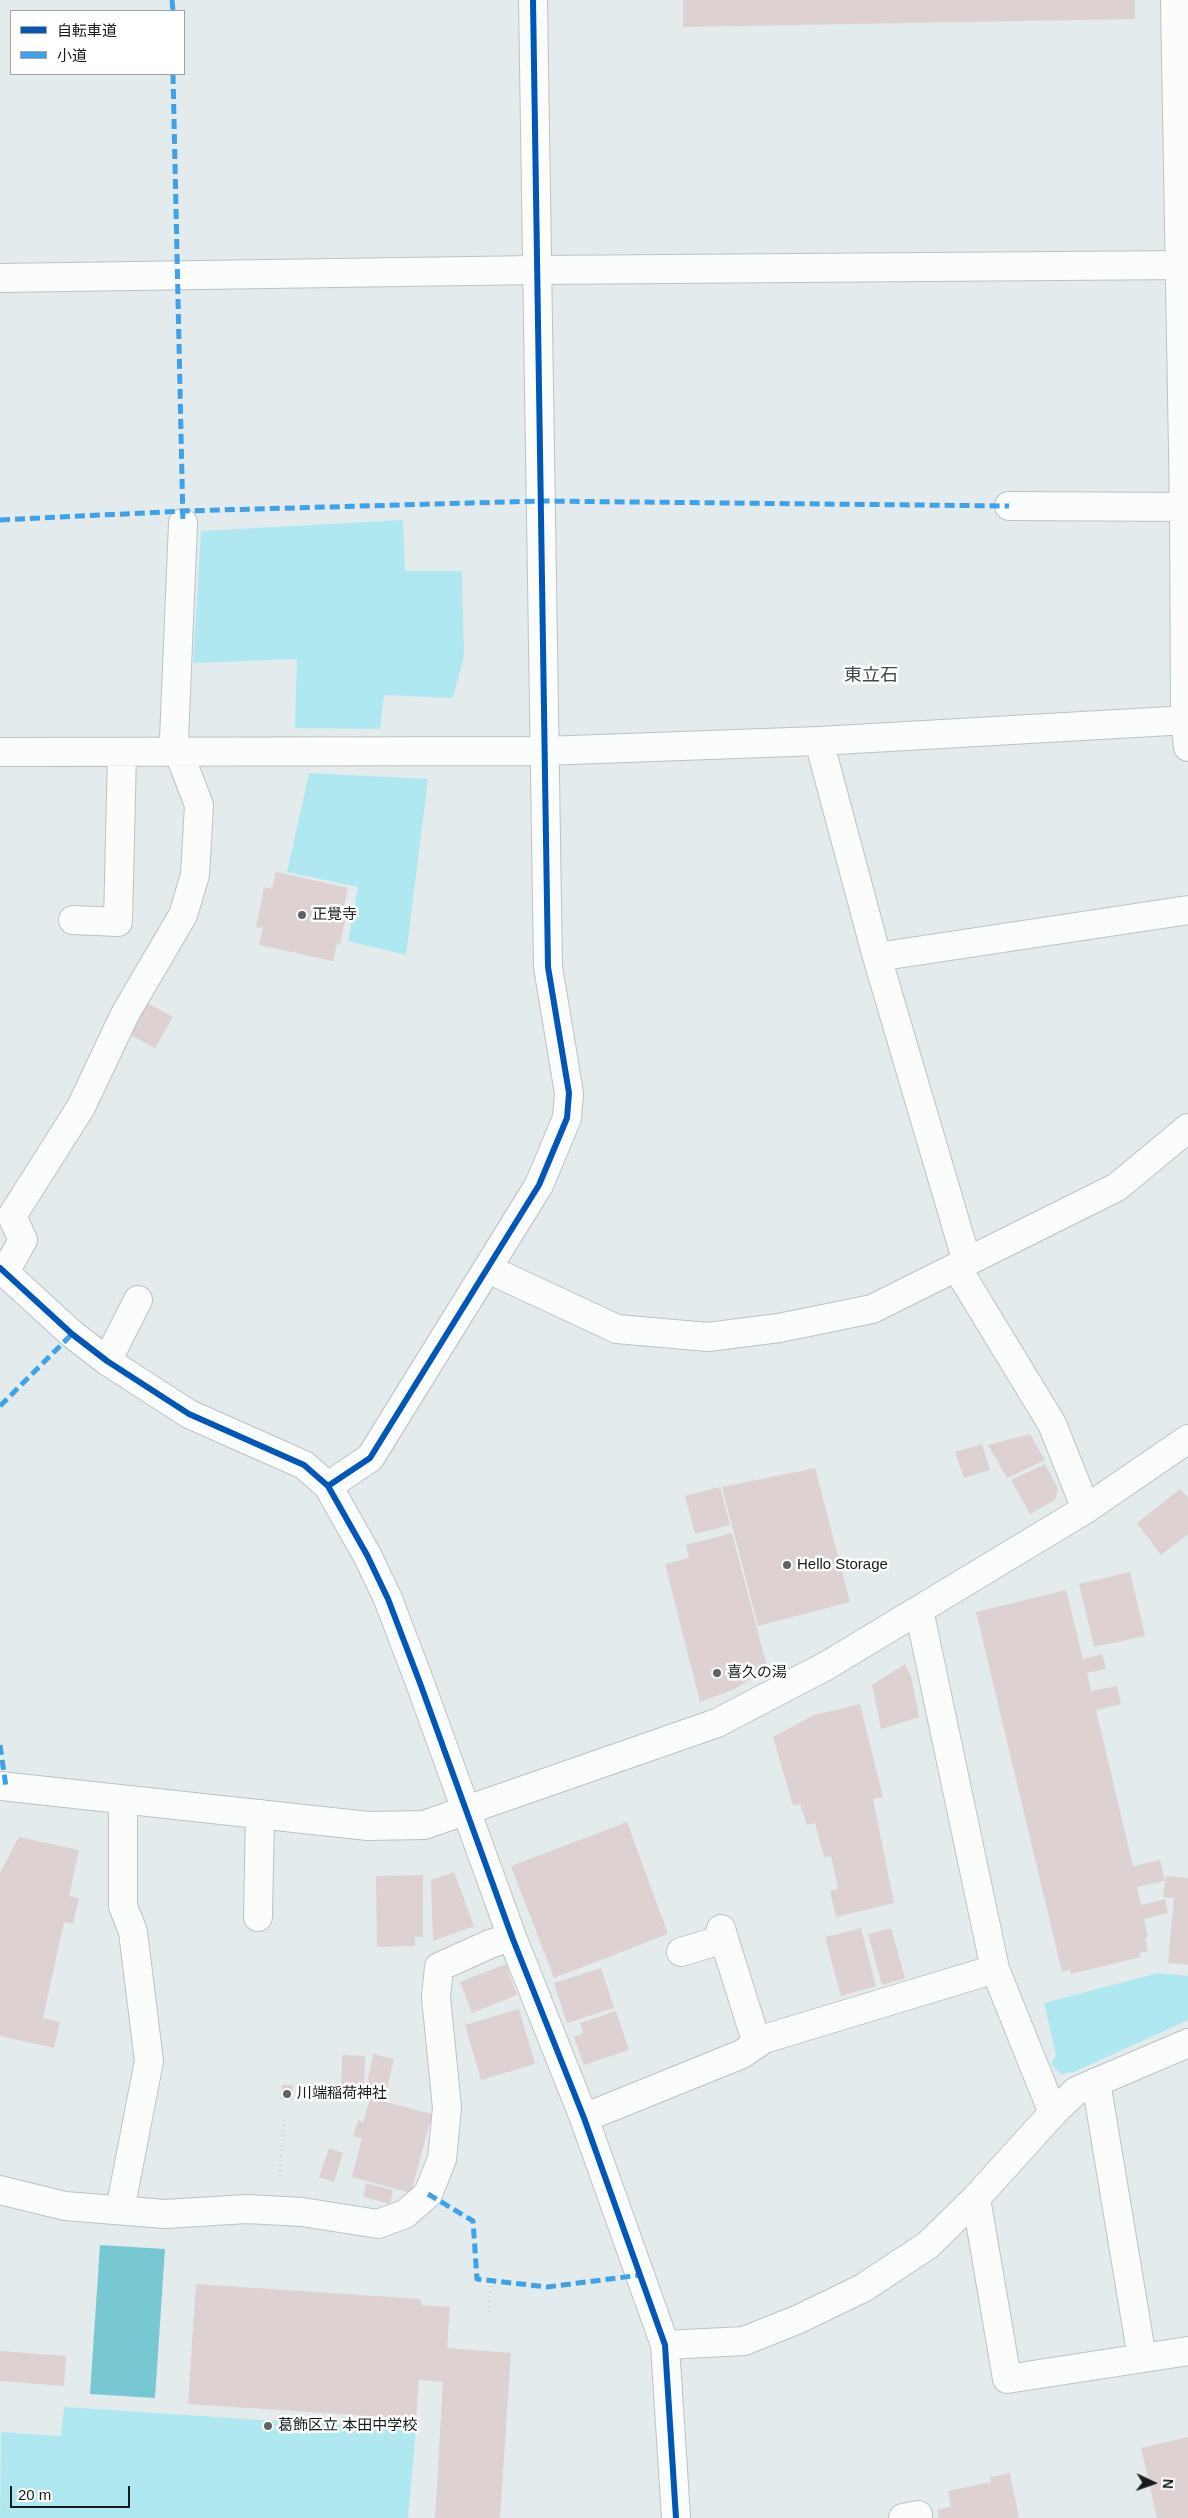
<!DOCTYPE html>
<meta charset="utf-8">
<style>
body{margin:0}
#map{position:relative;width:1188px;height:2518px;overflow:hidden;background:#e4ebed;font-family:Helvetica,"Noto Sans JP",sans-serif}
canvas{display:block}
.legend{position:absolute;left:10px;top:10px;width:175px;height:65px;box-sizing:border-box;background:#fff;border:1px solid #a2a4a4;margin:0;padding:6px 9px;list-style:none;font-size:15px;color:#161b1c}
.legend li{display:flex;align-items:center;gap:10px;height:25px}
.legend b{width:25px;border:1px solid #a2a4a4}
.north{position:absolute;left:1128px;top:2458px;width:50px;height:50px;-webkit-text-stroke:4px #fff;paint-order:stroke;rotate:93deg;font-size:14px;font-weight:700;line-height:20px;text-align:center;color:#161b1c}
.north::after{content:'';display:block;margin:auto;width:18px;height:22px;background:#161b1c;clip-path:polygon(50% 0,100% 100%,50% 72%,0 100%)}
.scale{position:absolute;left:10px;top:2486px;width:120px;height:22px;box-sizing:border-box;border:2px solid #161b1c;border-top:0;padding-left:6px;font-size:15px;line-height:18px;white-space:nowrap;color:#161b1c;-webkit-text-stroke:4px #fff;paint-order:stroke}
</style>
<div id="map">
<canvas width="1188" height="2518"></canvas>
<ul class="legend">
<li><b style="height:6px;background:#0057b8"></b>自転車道</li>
<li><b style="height:6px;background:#3da2ea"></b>小道</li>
</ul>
<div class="north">N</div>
<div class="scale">20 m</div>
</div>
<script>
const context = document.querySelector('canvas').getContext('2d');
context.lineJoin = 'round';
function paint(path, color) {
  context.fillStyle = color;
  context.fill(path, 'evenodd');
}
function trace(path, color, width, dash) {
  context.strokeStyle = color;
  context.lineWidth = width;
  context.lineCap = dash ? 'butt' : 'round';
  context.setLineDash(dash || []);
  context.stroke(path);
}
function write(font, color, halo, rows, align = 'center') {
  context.font = font + ' Helvetica,"Noto Sans JP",sans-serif';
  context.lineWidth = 5;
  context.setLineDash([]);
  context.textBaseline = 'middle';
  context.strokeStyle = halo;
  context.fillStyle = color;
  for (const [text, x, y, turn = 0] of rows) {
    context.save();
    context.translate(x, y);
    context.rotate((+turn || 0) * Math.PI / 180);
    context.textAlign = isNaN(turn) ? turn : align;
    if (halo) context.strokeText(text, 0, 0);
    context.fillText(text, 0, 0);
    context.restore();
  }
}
const green = new Path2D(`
 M403,520L405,571H462L464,657L453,698L384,695L380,729L295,728L297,659L193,663L201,531Z
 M309,773L428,779L406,955L348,941L358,887L287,872Z
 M1158,1973L1188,1976V2020L1074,2072L1061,2074L1051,2064L1056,2055L1044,2003Z
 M64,2407L416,2430L408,2518H0L1,2432L61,2436Z`);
const water = new Path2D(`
 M100,2245L165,2249L155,2398L90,2394Z`);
const building = new Path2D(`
 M683,0H1135V19L683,27Z
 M276,872L348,888L344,906L348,907L340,944L337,943L333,961L259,945L263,928L256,927L264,887L272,889Z
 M142,1000L173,1017L155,1048L125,1032Z
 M1030,1434L1045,1460L1007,1478L988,1445Z
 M982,1444L990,1470L964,1478L955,1452Z
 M1045,1464L1058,1489L1055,1500L1030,1514L1011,1480Z
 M815,1468L850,1602L758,1626L722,1487Z
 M720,1487L730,1525L695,1534L685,1496Z
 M1180,1489L1188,1498V1534L1161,1555L1137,1523Z
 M732,1533L767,1667L751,1671L753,1677L735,1689L700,1702L665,1564L689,1558L686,1545Z
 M1130,1572L1145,1636L1094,1647L1079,1584Z
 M1066,1590L1083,1659L1102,1654L1106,1669L1087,1673L1091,1691L1117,1686L1121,1704L1096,1710L1133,1866L1160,1860L1165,1881L1137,1887L1141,1905L1165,1899L1168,1913L1144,1919L1148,1937L1145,1938L1148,1951L1140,1953L1141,1957L1071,1974L1070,1969L1062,1972L976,1612Z
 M905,1664L911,1676L919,1717L881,1729L872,1685Z
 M860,1704L883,1797L873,1799L894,1903L836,1917L830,1891L838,1889L831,1856L824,1857L815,1823L807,1825L800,1804L793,1806L773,1737L814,1715Z
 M627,1822L668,1934L554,1978L511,1866Z
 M19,1837L79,1850L69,1896L79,1898L73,1924L64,1922L43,2018L60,2022L54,2048L0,2036V1873Z
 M454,1872L474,1926L433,1941L431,1880Z
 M423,1875V1937H415V1946L377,1947L376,1876Z
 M1166,1876L1188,1878V1965L1168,1963L1174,1898L1163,1897Z
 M861,1928L876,1986L841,1996L825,1937Z
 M891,1928L905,1978L882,1985L868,1934Z
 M506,1964L517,1995L472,2013L460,1982Z
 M601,1968L614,2008L567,2023L554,1983Z
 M519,2009L535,2064L481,2080L465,2025Z
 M616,2011L629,2050L584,2065L574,2037L583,2033L580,2023Z
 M373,2054L394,2059L387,2088L367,2084Z
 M342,2055L365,2056L364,2089H341Z
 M282,2085H293L292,2100L281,2099Z
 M370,2098L432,2114L411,2193L352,2177L362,2138L353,2136L358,2120L363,2122Z
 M329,2148L343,2153L334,2182L319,2177Z
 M366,2183L393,2190L390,2204L363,2197Z
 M196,2284L421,2299V2305L450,2307L447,2348L511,2353L500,2518H435L443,2382L419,2380L416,2419L188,2404Z
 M0,2351L66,2356L64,2386L0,2381Z
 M1188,2437V2518H1157L1141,2448Z
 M1010,2473L1019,2518H939L937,2510L951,2507L948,2491L991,2482L990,2477Z`);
const path = new Path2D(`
 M280,2176L284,2117
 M489,2312L491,2280`);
const minor = new Path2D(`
 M1175,0L1184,507L1185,720L1188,747
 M0,278L537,270L1188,265
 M1009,506L1184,507
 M819,741L877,957L967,1262
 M0,752L544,751L819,741L1188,720
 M73,920L118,922L122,753
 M877,957L1188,910
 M0,1268L72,1334L107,1361L189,1414L304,1465L328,1486L367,1555L388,1599L420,1683L512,1937L584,2118L665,2345L676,2518
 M957,1268L1052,1424L1086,1509
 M488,1269L617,1329L708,1337L779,1328L872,1309L1117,1187L1188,1128
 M5,1272L23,1240L12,1216L81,1107L125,1014L183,915L195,875L199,805L174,740L183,523
 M107,1361L138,1300
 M328,1486L370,1458L539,1185L567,1118L569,1093L548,967L533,0
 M919,1610L995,1969L1053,2113
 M0,1786L368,1826L424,1825L717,1723L826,1666L1086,1509L1188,1439
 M258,1917L260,1814
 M721,1929L757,2044
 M681,1952L724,1939
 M1096,2082L1142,2358
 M584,2118L742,2054L764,2039L995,1969
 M0,2190L65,2206L165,2214L247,2209L302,2212L378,2224L405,2214L428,2194L442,2159L447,2108L436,1997L439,1967L490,1944L512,1937
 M976,2198L1007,2379L1188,2351
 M120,2210L149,2061L133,1932L123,1906V1800
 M665,2345L744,2341L799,2319L863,2288L928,2245L976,2198L1053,2113L1076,2091L1188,2043
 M903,2518L918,2515`);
const quiet = new Path2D(`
 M172,0L173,11
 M173,74L183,523
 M0,520L184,511L541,501L1009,506
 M0,1406L72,1334
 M0,1745L6,1787
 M428,2194L473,2221L477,2279L547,2287L641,2275`);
const cycleway = new Path2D(`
 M0,1268L72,1334L107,1361L189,1414L304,1465L328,1486L367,1555L388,1599L420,1683L512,1937L584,2118L665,2345L676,2518
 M328,1486L370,1458L539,1185L567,1118L569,1093L548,967L533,0`);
const markers = [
 [302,915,5,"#5e6465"],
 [787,1565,5,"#5e6465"],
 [717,1673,5,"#5e6465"],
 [287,2094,5,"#5e6465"],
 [268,2426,5,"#5e6465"]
];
const poiNames = [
 ["正覺寺",312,915],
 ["Hello Storage",797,1565],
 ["喜久の湯",727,1673],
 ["川端稲荷神社",297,2094],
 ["葛飾区立 本田中学校",278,2426]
];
const quarterNames = [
 ["東立石",871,676]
];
paint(green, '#b0e8f2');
paint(water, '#78c8d4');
paint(building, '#ded1d1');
trace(minor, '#bcc2c4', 30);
trace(path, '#d1d3d4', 3, [1, 4]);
trace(minor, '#fbfcfc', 28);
trace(quiet, '#3da2ea', 5, [10, 5]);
trace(cycleway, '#0057b8', 6);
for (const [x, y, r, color] of markers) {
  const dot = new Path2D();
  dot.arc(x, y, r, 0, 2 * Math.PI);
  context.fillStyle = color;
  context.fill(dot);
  trace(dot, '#fff', 2);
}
write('15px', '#161b1c', '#fff', poiNames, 'left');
write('18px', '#3f4b4d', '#fff', quarterNames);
</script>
